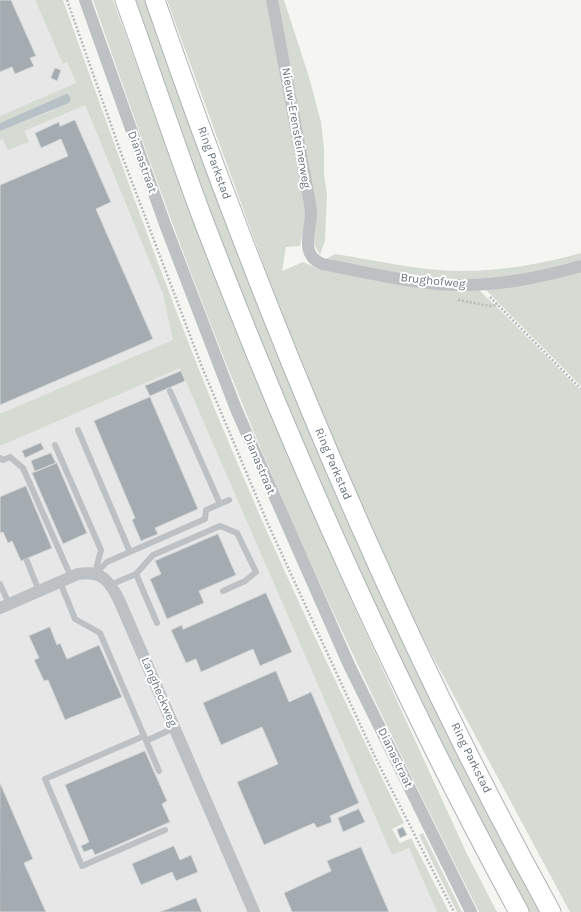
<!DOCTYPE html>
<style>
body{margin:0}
canvas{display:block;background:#f5f5f2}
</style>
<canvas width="581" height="912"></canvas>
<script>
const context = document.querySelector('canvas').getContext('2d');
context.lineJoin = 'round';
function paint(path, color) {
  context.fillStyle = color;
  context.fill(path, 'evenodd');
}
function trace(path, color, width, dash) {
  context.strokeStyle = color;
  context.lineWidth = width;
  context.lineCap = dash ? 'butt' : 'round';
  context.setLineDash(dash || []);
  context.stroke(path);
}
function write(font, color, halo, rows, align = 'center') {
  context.font = font + ' Karla,sans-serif';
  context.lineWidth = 4;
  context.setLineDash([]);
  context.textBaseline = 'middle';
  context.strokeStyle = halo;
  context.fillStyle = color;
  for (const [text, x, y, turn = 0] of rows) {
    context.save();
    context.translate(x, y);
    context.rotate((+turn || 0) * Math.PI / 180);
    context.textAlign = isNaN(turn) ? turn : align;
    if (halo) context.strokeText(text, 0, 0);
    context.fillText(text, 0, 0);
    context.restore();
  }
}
const built = new Path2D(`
 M0,0H35L63,63L67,62L163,294L180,368L271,577L392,854L409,848L437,912H0Z`);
const green = new Path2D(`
 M35,0H63C112,138 161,276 216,412C273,551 338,688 404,823L392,829L400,843L411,838L449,912H437L409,848L392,855L180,368L0,446V414L173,340L163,294L85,105L24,131L29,142L8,150L3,139L0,140V131L54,110L71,100L68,94H66L0,123V116L76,83L67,62L63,64Z
 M93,0H113L220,292L250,366L356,611L466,852L497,912H479C398,750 318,588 249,420C192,282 142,141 93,0Z
 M133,0H146L231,238L305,420L392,614L542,912H527L490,842L347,549L224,253Z
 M167,0H267L306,215L300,246L286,247L282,271L303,262L321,270L479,290L507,317L581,391V912H570L418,629L385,562L318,407L276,299Z
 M275,0H284L309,77L321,122L324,149V175L327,194L325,240L320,255L314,244Z
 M581,253V260C543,270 504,281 464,280C418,280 372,268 326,259L335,254C376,260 419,271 461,271C502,271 541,264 581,253Z
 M581,271V386L486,290Z
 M423,833L462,912H457L419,835Z`);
const water = new Path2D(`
 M66,94H68L71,99L69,103L0,131V123Z`);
const building = new Path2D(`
 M0,0H11L36,56L30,58L34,66L15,74L12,67L0,72Z
 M55,68L61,70L57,81L51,78Z
 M75,120L111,202L96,209L153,339L0,405V185L68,156L61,139L41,148L35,133L59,122L60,126Z
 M181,371L185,381L150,396L145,386Z
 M150,397L198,509L155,528L158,534L141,541L132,520L135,518L94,421Z
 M41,443L44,449L25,458L22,451Z
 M51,453L56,463L35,472L31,461Z
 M57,463L87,533L63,544L32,473Z
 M26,486L52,548L21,561L12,541L8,543L3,532L0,533V497Z
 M218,534L236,575L199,591L204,603L167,619L150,579L161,574L155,561Z
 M266,593L292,652L260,666L253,649L201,672L196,659L186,663L171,630L182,625L183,629Z
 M50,627L57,645L60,643L67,659L99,645L122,697L65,720L48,680L44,681L34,660L39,658L29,636Z
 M276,671L289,702L311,692L359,803L330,816L332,822L317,828L314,823L264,845L237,782L278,764L262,727L221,745L203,703Z
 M145,751L167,801L162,804L170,822L95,855L92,849L84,852L81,846L89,842L65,785Z
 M0,783L33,859L24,863L46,912H0Z
 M359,809L365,822L343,832L338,818Z
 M403,827L407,835L400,838L397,830Z
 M174,846L180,860L191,855L198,872L176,881L172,872L141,885L132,864Z
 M361,847L389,912H292L284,893L331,871L327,861Z
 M196,898L202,912H159L168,909Z`);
const path = new Path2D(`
 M67,0L121,153L202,367L268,524L376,759L454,912
 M490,297L581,389
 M458,300L490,306L498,305`);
const service = new Path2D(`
 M170,391L220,504
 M78,430L130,552
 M55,445L101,550L95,573
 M0,458L3,460L10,457L23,468L71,577
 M27,561L39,591
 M95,574L107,562L205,519L206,510L229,500
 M136,574L157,623
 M60,582L75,619L100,633L159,771
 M0,584L9,604
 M110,585L136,574L153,555L220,526L237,533L256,572L245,581L223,591
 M144,736L45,779L82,866L165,830
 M146,741L174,728`);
const minor = new Path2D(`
 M85,0L166,227L236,409L349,665L471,912
 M272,0L307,187C308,196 311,206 311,215C310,233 300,255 322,264C366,272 413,284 458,285C500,286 541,277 581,266
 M0,608L78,574C101,570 109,580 119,600L254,912`);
const trunk = new Path2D(`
 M125,0C151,72 175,145 202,217C293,455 397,688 519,912
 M155,0C264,314 390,620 551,912`);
const streetNames = [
 ["Nieuw-Erensteinerweg",296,128,80],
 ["Dianastraat",142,162,70],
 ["Ring Parkstad",214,163,70],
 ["Brughofweg",433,281,6],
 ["Dianastraat",259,464,67],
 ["Ring Parkstad",333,464,67],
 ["Langheckweg",159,692,67],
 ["Dianastraat",395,758,64],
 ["Ring Parkstad",471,758,64]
];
paint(built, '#e6e7e6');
paint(green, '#d5dad2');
paint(water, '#b8c1c5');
paint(building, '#a5acb1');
trace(building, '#d7d7d5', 1);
trace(trunk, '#b1b4b7', 21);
trace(path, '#b7babc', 2.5, [2, 2]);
trace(service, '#bdc1c4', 6);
trace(minor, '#bdc1c4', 12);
trace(trunk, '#fff', 19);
write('12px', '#687580', '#fff', streetNames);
</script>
